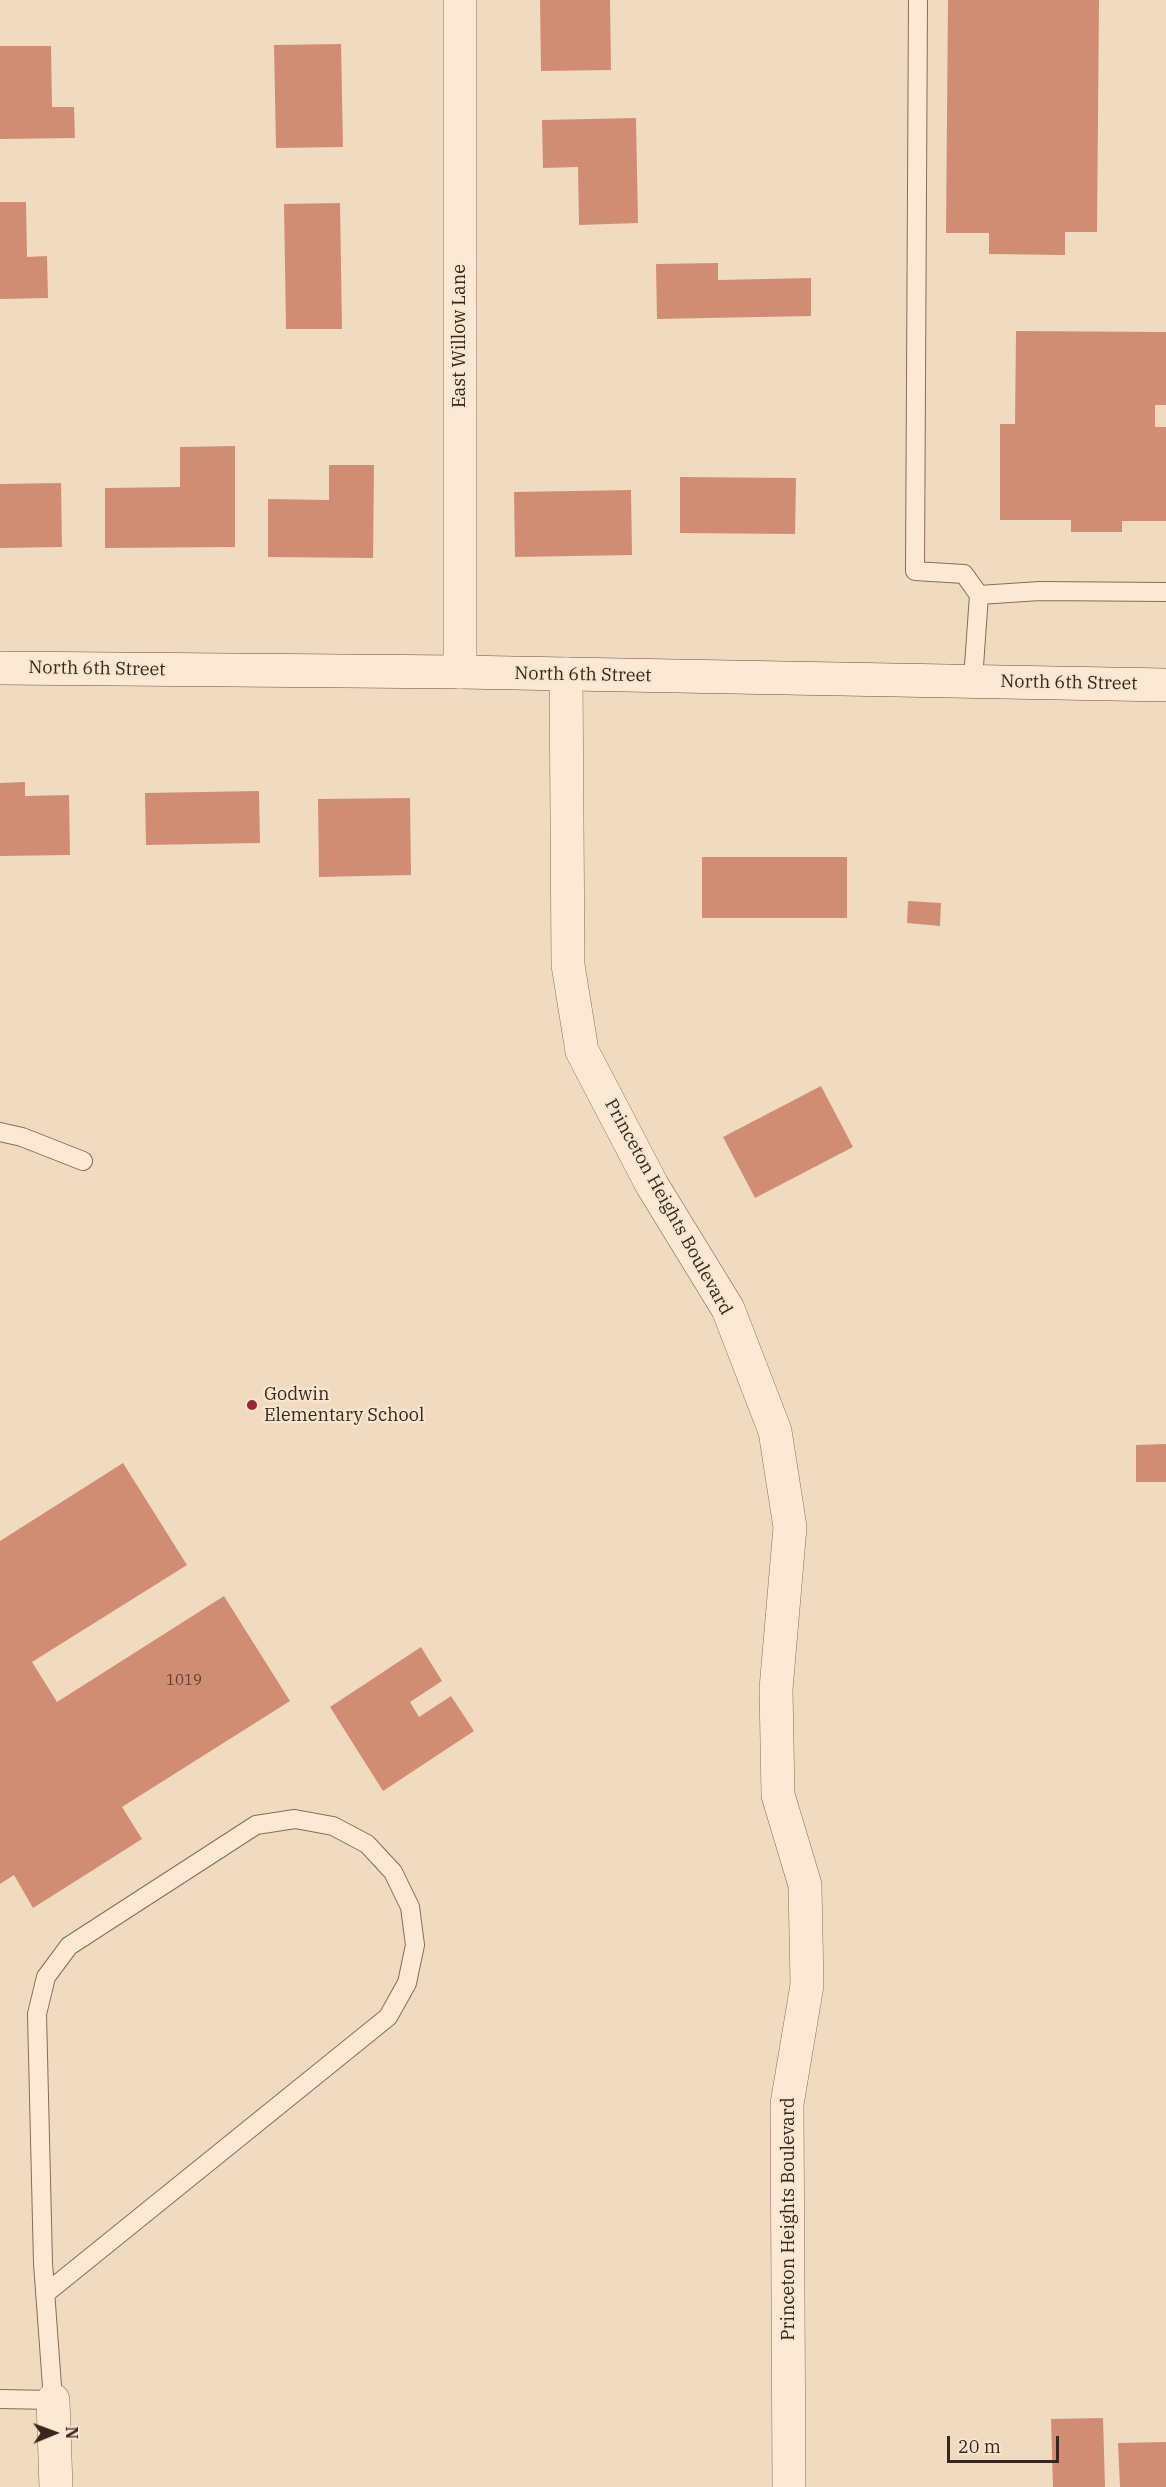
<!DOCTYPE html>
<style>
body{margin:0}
#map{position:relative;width:1166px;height:2487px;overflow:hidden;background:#f0dbc0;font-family:"IBM Plex Serif",serif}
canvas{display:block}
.north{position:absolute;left:24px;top:2403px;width:60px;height:60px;-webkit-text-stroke:4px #f7e6d0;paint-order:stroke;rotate:89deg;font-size:16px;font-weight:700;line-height:24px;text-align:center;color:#39261c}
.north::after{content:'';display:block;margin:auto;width:21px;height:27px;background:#39261c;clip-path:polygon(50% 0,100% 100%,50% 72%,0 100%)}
.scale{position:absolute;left:947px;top:2436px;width:112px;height:27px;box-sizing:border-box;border:3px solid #39261c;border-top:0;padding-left:8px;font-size:18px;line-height:21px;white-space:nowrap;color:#39261c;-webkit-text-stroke:4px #f7e6d0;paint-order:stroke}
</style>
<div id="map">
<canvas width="1166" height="2487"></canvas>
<div class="north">N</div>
<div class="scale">20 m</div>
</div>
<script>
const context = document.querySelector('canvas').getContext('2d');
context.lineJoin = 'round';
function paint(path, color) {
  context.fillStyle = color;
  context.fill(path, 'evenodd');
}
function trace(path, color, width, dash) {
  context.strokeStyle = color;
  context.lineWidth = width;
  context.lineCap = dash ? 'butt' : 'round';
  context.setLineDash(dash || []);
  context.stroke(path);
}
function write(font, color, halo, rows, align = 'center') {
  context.font = font + ' "IBM Plex Serif",serif';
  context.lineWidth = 4.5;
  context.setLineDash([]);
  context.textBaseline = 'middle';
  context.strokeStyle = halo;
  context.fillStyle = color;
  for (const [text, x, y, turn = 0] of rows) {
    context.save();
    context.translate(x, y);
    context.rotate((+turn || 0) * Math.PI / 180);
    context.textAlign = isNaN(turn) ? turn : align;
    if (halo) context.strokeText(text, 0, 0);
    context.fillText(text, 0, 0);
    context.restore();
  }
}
const building = new Path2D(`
 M540,0H610L611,70L541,71Z
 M948,0H1099L1097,232H1065V255L989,254V233H946Z
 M341,44L343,147L276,148L274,45Z
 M0,46H51L52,107H74L75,138L0,139Z
 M636,118L638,223L579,225L578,167L543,168L542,120Z
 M0,202H26L27,257L47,256L48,298L0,299Z
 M340,203L342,329H286L284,204Z
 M718,263V280L811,278V316L657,319L656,264Z
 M1016,331L1166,332V405H1155V427H1166V521H1122V532H1071V520H1000V424H1015Z
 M235,446V547L105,548V488L180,487V447Z
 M329,465H374L373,558L268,557V499L329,500Z
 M680,477L796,478L795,534L680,533Z
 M61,483L62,547L0,548V484Z
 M631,490L632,555L515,557L514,492Z
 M25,782V796L69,795L70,855L0,856V783Z
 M259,791L260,843L146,845L145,793Z
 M410,798L411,875L319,877L318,799Z
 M702,857H847V918H702Z
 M908,901L941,903L940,926L907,923Z
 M821,1086L853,1147L755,1198L723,1137Z
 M1166,1444V1482H1136V1445Z
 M123,1463L187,1565L32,1662L57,1702L224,1596L290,1701L122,1807L142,1839L33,1908L14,1875L0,1884V1541Z
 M421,1647L442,1681L410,1702L419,1717L451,1696L474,1731L383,1791L330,1707Z
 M1103,2418L1105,2487H1053L1051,2419Z
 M1166,2442V2487H1120L1118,2443Z`);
const lane = new Path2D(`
 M918,0L915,571L964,574L979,595L973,680
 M979,595L1040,591L1166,592
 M0,1132L22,1137L83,1161
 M0,2399L53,2400L43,2263L37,2014L46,1977L69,1946L256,1825L295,1819L333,1826L367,1844L393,1872L410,1907L415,1945L407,1983L388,2017L45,2294`);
const street = new Path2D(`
 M460,0V672
 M566,674L568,965L582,1051L652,1185L728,1309L775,1431L790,1527L776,1689L778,1795L805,1885L807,1985L787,2104L789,2487
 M53,2400L56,2487`);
const secondary = new Path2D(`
 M0,668L460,672L1166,685`);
const markers = [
 [252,1405,6,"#9c2435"]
];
const numberNames = [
 ["1019",184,1681]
];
const streetNames = [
 ["East Willow Lane",460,336,-90],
 ["North 6th Street",97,669,1],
 ["North 6th Street",583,675,1],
 ["North 6th Street",1069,683,1],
 ["Princeton Heights Boulevard",668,1207,61],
 ["Princeton Heights Boulevard",789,2219,-90]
];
const poiNames = [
 ["Godwin",264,1395],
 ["Elementary School",264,1416]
];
paint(building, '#d18d73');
trace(lane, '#8a6b57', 20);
trace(street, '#8a6b57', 34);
trace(secondary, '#6c4c3a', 34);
trace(lane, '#fbe9d3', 18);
trace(street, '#fbe9d3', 33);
trace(secondary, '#fbe9d3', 33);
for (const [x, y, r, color] of markers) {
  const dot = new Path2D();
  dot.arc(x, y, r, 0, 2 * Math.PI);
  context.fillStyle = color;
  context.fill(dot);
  trace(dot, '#f7e6d0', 2);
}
write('15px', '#5f4032', null, numberNames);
write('18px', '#39261c', '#f7e6d0', streetNames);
write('18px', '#39261c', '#f7e6d0', poiNames, 'left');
</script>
